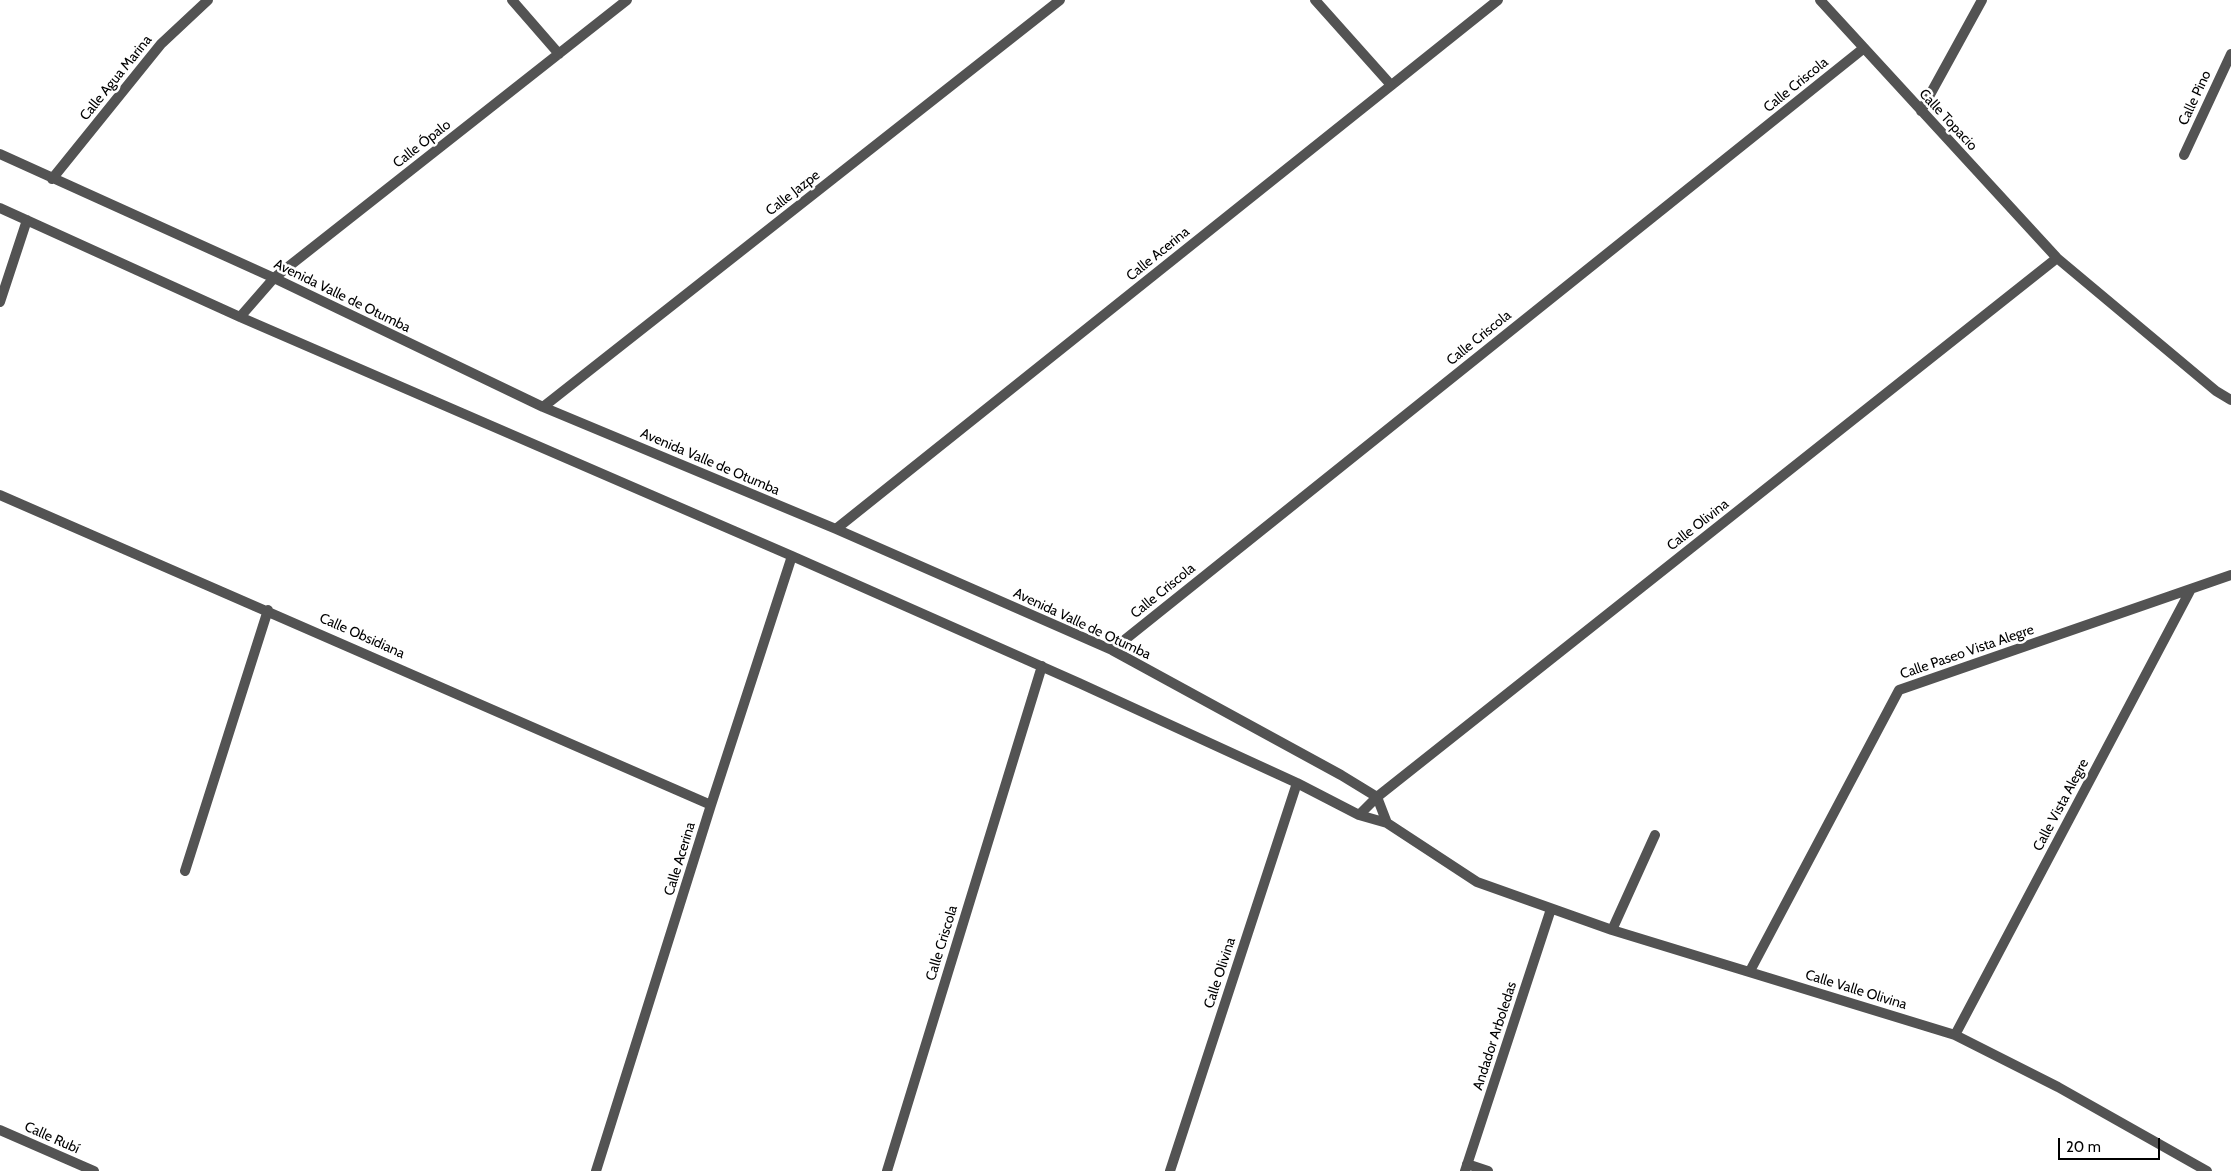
<!DOCTYPE html>
<meta charset="utf-8">
<style>
body{margin:0}
#map{position:relative;width:2231px;height:1171px;overflow:hidden;background:#fff;font-family:Cabin,sans-serif}
canvas{display:block}
.scale{position:absolute;left:2058px;top:1138px;width:102px;height:22px;box-sizing:border-box;border:2px solid #000;border-top:0;padding-left:6px;font-size:15px;line-height:18px;white-space:nowrap;color:#000;-webkit-text-stroke:4px #fff;paint-order:stroke}
</style>
<div id="map">
<canvas width="2231" height="1171"></canvas>
<div class="scale">20 m</div>
</div>
<script>
const context = document.querySelector('canvas').getContext('2d');
context.lineJoin = 'round';
function trace(path, color, width, dash) {
  context.strokeStyle = color;
  context.lineWidth = width;
  context.lineCap = dash ? 'butt' : 'round';
  context.setLineDash(dash || []);
  context.stroke(path);
}
function write(font, color, halo, rows, align = 'center') {
  context.font = font + ' Cabin,sans-serif';
  context.lineWidth = 5;
  context.setLineDash([]);
  context.textBaseline = 'middle';
  context.strokeStyle = halo;
  context.fillStyle = color;
  for (const [text, x, y, turn = 0] of rows) {
    context.save();
    context.translate(x, y);
    context.rotate((+turn || 0) * Math.PI / 180);
    context.textAlign = isNaN(turn) ? turn : align;
    if (halo) context.strokeText(text, 0, 0);
    context.fillText(text, 0, 0);
    context.restore();
  }
}
const street = new Path2D(`
 M512,0L559,54
 M1315,0L1391,85
 M1820,0L2057,258L2216,391L2231,400
 M1921,111L1982,0
 M0,154L274,278L543,407L836,529L1112,650L1341,775L1377,797L1387,823
 M2184,155L2231,54
 M52,179L161,44L208,0
 M0,208L240,317L792,556L1079,683L1297,783L1359,815L1387,823L1477,882L1612,930L1955,1035L2058,1087L2207,1171
 M0,302L27,220
 M240,317L274,278L627,0
 M543,407L1060,0
 M0,495L711,805
 M836,529L1498,0
 M1112,650L1864,48
 M1359,815L1377,797L2057,258
 M185,871L268,610
 M1612,930L1655,835
 M1750,971L1899,690L2231,575
 M1955,1035L2191,589
 M0,1130L94,1171
 M1467,1164L1488,1171
 M596,1171L711,805L792,556
 M887,1171L1042,666
 M1170,1171L1297,783
 M1465,1171L1551,909`);
const streetNames = [
 ["Calle Agua Marina",116,78,-51],
 ["Calle Criscola",1796,85,-39],
 ["Calle Pino",2195,98,-65],
 ["Calle Topacio",1948,120,47],
 ["Calle Ópalo",422,144,-38],
 ["Calle Jazpe",793,193,-38],
 ["Calle Acerina",1158,254,-39],
 ["Avenida Valle de Otumba",342,296,26],
 ["Calle Criscola",1479,338,-39],
 ["Avenida Valle de Otumba",710,462,23],
 ["Calle Olivina",1698,525,-38],
 ["Calle Criscola",1163,591,-39],
 ["Avenida Valle de Otumba",1082,624,25],
 ["Calle Obsidiana",362,636,24],
 ["Calle Paseo Vista Alegre",1967,652,-19],
 ["Calle Vista Alegre",2061,805,-62],
 ["Calle Acerina",680,859,-73],
 ["Calle Criscola",942,943,-73],
 ["Calle Olivina",1220,973,-72],
 ["Calle Valle Olivina",1856,990,17],
 ["Andador Arboledas",1495,1036,-72],
 ["Calle Rubí",52,1138,24]
];
trace(street, '#535353', 10);
write('14px', '#000', '#fff', streetNames);
</script>
